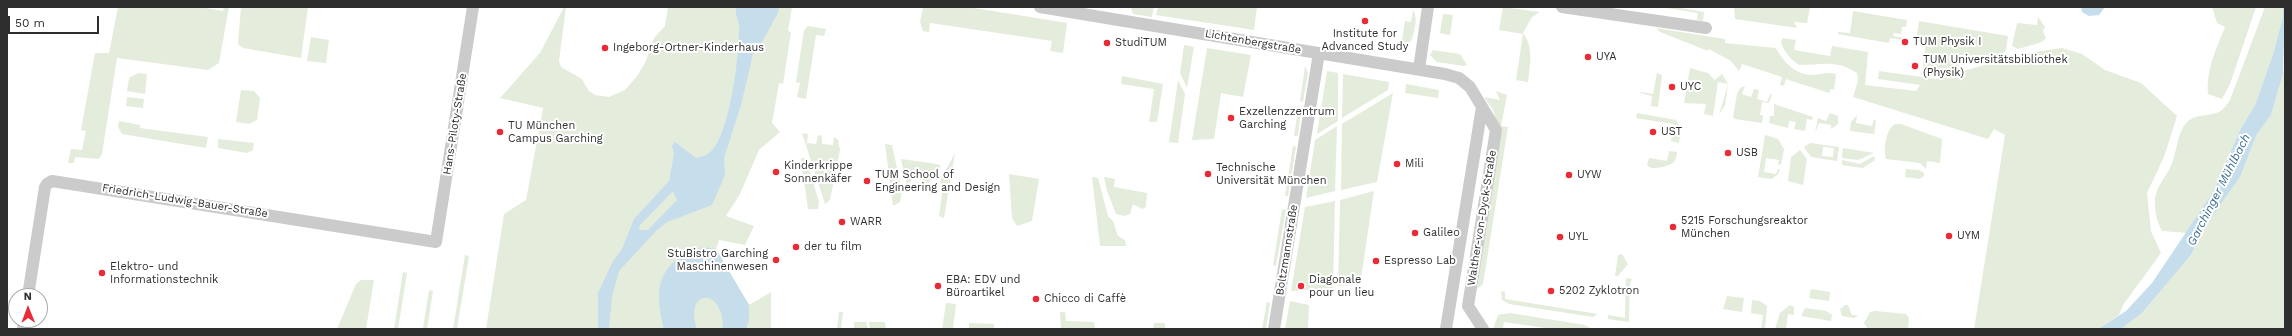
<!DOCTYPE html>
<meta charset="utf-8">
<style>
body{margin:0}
#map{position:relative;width:2292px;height:336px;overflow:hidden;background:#fff;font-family:"Work Sans",sans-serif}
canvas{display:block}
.frame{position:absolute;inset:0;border:8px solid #2e2e2e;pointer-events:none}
.north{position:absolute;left:8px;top:288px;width:40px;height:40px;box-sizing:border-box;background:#fff;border:1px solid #ababab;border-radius:50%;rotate:359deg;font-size:11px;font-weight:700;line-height:16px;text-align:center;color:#2e2e2e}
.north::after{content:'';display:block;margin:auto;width:14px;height:18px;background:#ea2a37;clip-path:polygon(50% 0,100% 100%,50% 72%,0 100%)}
.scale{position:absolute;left:8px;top:16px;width:91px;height:18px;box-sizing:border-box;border:2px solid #2e2e2e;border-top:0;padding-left:5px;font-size:12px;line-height:14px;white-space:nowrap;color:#2e2e2e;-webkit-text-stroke:3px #fff;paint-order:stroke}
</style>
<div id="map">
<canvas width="2292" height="336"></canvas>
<div class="frame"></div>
<div class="north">N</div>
<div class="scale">50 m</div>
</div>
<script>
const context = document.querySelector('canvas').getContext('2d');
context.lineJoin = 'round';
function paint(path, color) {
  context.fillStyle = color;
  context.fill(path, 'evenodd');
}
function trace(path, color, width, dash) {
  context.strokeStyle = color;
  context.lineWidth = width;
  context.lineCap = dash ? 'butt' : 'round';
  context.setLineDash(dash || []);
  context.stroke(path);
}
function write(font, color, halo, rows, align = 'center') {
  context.font = font + ' "Work Sans",sans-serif';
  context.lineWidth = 4;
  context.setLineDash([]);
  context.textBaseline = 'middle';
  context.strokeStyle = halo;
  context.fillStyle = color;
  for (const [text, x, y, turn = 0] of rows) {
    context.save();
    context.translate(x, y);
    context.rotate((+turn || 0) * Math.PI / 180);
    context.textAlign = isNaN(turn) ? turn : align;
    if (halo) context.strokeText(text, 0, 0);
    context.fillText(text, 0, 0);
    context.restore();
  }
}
const green = new Path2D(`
 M118,7H200L223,11L224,7H229L219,63L208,70L117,58L102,154L99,159L75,157L74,163H68L71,149L82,150L86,131L81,130L95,53H109Z
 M241,7H308L301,58L243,48L238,44Z
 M564,7H566L559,61L561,67L582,79L589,91L595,95L609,97L625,90L637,76L645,63L654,38L665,26L668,7H792L788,31L791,32L783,84L779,83L772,123L780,132L759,150L740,194L726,216L754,226L745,245L719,240L716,249L749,305L771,292V329H486L504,214L526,200L543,108L500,98L540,53Z
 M923,7H968L1067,23L1063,53L1050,51L1052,41L930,23L929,32L923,31L920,22Z
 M1154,7L1152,17L1133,14L1131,8Z
 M1158,7H1257L1254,30L1156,15Z
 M1503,7L1540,12L1532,17L1523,33C1534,47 1530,66 1528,82L1516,80L1523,34L1499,30Z
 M1660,7H1675L1704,12L1703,21L1697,20L1698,13Z
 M1734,7H1810L1807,23L1794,22L1797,28L1735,19Z
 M2212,7H2256L2230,84L2222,99L2208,94C2206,69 2216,50 2225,27L2217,23Z
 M2265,7H2283V17L2273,54L2256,103L2240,130L2213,192L2187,233L2162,231C2157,222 2154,209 2155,198C2157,186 2165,178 2170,168C2177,154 2177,132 2187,122C2196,113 2212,117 2222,110C2225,107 2228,103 2230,100Z
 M1413,10C1420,18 1412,50 1400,53L1405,21L1411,22Z
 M1853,11L1907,20L1906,27H1902L1901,34L1894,33L1893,36L1904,38L1903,40L1890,38L1889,43L1838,34V32L1850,33Z
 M1443,14L1453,15L1450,35L1440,33Z
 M2038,17L2045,27L2043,31L2046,38L2042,42L2018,49L2012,46L2017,23L2037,25Z
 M1919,21L2008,36L2006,50L2004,53L1942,71L1922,72L1926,43L1916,42Z
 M808,26L826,29L824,36L816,35L806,99L797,97L800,83L796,82L804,30Z
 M1656,28L1725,39V43L1776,48C1783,61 1795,75 1812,75C1820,75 1828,71 1836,74L1834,90L1831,89L1829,93L1786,79L1784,86L1780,85L1782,77L1742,64L1739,71L1731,61L1709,49L1708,51L1660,32Z
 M311,37L329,40L326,63L307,61Z
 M1783,38L1796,40L1794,50L1830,56L1832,46L1868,52L1865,85L1916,91L1920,85L1878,79L1879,71L1936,79L1991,63L2024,56L2028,53L2062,48L2082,54L2105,70L2141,83L2177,116L2164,157L2147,193L2151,231L2161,253L2123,305L2119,315L2098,329H1974L2005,135L1994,129L1988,139L1853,97L1858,81L1857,73C1836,59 1822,65 1799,65C1790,59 1784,52 1781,42Z
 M1184,45L1194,47L1187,88L1180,73Z
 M1207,48L1251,55L1243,97L1221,93L1214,139L1192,140Z
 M1433,50L1460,54L1467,65L1464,66L1437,62L1430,55Z
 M2285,57V329H2121L2142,313L2191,255L2203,230L2240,177L2257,134L2271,115L2283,74Z
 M1305,66L1308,73L1303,102L1300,101Z
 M1690,68L1708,73L1715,80L1722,74L1728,84L1725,105L1719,115L1728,84L1718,82L1713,116L1704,114L1706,104L1684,103Z
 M1327,71L1338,73V121L1317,134Z
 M138,73L147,74L145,94L127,91L129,78Z
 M1657,73L1662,75L1658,107L1651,106L1652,96L1640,93L1641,92L1653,94Z
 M1343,74L1389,82L1388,90L1342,118Z
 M1122,76L1163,84L1157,122H1149L1154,89L1121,84Z
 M1178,80L1185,94L1178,143L1169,142Z
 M1406,84L1439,90L1438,98L1405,93Z
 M1745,86L1742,94L1751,97L1754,89L1759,90L1757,99L1767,102L1770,94H1772L1769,103L1762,102L1760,115H1763L1762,123L1735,119L1733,117L1737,94L1740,88Z
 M241,90L254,91L260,98L257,120L249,124L236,122Z
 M1496,91L1507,95L1501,126L1508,127L1483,284L1477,289L1498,126L1493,110L1484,97L1500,100Z
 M1393,93L1377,182L1341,190L1342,124Z
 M127,97L144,99L143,108L126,106Z
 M1774,104L1813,117L1812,120L1807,119L1805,131L1794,129L1796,122L1789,121L1788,128L1769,123L1770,116H1774Z
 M1298,110L1301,111L1298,136H1294Z
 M1637,113L1676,120L1681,129L1679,143L1671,141L1673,124L1636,118Z
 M1830,113L1838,116V124L1831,129V125L1819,123L1815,133L1818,118L1826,121Z
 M1857,115L1856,123L1872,126L1874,119L1876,121L1874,134L1850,131L1851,122Z
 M119,121L140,125V128L208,137L206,148L122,134L118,127Z
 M1895,124H1901L1942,139L1940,163L1927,161L1926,169L1920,163L1886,159C1883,149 1886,129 1895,124Z
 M1337,126L1335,191L1306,198L1315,140Z
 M802,133L808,134L807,143L816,144L818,135L822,136V144L833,145L834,137L838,140L840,150L830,200L825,204Z
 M1765,135L1778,139L1784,149L1781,165L1778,164L1779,160L1766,158L1764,172L1776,174L1778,169H1780L1778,174L1772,179L1758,177Z
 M218,139L254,143L253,150L247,153L218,148Z
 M1810,143L1839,147L1837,161L1811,157L1804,147ZM1823,147L1834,148L1833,157L1822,156Z
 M885,144L892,145L902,191L900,202L893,206Z
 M1293,146L1296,147L1288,196H1285Z
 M1843,148L1874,153L1858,160L1842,158Z
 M1800,150L1807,159L1803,185L1788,181L1791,157Z
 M1669,151L1677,152C1677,156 1676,159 1674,162C1670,166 1653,170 1649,167L1647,165L1649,158L1667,161Z
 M955,153L944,218L939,216L942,195L940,181Z
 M1874,156L1875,160L1863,168L1842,165V160L1860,164Z
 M801,158H806L819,202L818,209H808Z
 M901,159L937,164L941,166L923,190L924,186L920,176L914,177L907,186Z
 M1906,169L1919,170L1924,173V176L1920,179L1905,177Z
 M1009,174L1039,179L1032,221L1017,226L1012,218Z
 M1092,177L1098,178L1108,216L1113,221L1118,236L1125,240L1126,246H1100Z
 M1104,177L1115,179L1114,187L1147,193L1146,207L1142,209L1133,204L1130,214L1124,216L1116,214L1107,191Z
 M1374,191L1360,285L1338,286L1340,200Z
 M1335,201L1333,288L1291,291L1305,207Z
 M1282,209L1286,210L1276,266L1273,265Z
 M1622,254L1628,264L1618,276H1615L1618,255Z
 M465,255L469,256L457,329H453Z
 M403,272L407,273L398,329H394Z
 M1626,278L1632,279C1628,284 1630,312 1629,322L1608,319V315L1625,318Z
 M361,280H374L366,329H337L356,284Z
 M1811,289L1830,292L1829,301L1809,298Z
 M429,290L433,291L427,329H423Z
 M1501,291L1505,292V299L1598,314L1593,317L1509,304L1502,300Z
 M1727,296L1744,298L1742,312L1723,309Z
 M1752,300L1760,301L1767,306L1765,329H1761L1763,315L1751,313Z
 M1290,301L1309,305L1308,329H1285Z
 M1267,302L1270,303L1266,329H1262Z
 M946,303L956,304L953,329H942Z
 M1790,305L1794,307V315L1788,314L1786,329H1775L1780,313Z
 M1845,305H1848L1852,315H1858L1854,318L1842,316L1840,309Z
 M1805,308L1826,311L1832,315L1831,321L1801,316Z
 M1875,311L1906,314L1909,318L1908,329H1868L1864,323L1870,312Z
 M839,312H843L841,329H837Z
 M1060,312H1065L1066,321L1094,322L1095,329H1061Z
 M1510,313L1585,325L1592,329H1552L1504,322L1503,329H1493L1498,315Z
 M854,322H866L868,329H854Z
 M869,322H885L886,329H870Z
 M969,323L994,324V329H969Z
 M1154,323H1165V329H1153Z`);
const water = new Path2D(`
 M736,7H779L778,13L762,42L753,54L741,105L724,158L725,175L712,205L667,222L657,230L619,271L612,296L609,329H598V293L613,261L622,249L634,219L669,181L674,154L672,146L675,142L696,158C700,157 705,156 708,154C730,140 740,51 739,25C738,19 735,14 736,7ZM673,191L677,200L648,230H639L640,225Z
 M2081,7H2105L2099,15L2089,16L2082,12Z
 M2283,7H2285L2283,74L2271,115L2257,134L2240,177L2203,230L2191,255L2142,313L2121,329H2098L2126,311L2152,283L2213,192L2240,130L2256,103L2273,54L2283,17Z
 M703,247L716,249L749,305V320L746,329H723C724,286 683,289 697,329H664C653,286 658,262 703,247Z`);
const minor = new Path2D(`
 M1040,7L1445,74L1459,78L1470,87L1496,130L1468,306L1483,329
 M1562,7L1706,28
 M1419,69L1428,7
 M28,296L45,187L47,184L52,181L436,242L473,7
 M23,329L24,320
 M1274,329L1319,53
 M1446,329L1482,107`);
const markers = [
 [1365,21,4,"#ea2a37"],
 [1905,42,4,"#ea2a37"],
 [1107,43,4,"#ea2a37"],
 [605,48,4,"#ea2a37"],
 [1588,57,4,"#ea2a37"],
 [1915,66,4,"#ea2a37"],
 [1672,87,4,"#ea2a37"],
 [1231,118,4,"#ea2a37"],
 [500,132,4,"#ea2a37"],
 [1653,132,4,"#ea2a37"],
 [1728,153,4,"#ea2a37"],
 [1397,164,4,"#ea2a37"],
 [776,172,4,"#ea2a37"],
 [1208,174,4,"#ea2a37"],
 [1569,175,4,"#ea2a37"],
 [867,181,4,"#ea2a37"],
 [842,222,4,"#ea2a37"],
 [1673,227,4,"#ea2a37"],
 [1415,233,4,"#ea2a37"],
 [1949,236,4,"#ea2a37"],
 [1560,237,4,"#ea2a37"],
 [796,247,4,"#ea2a37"],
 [776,260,4,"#ea2a37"],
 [1376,261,4,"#ea2a37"],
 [102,273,4,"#ea2a37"],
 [938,286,4,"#ea2a37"],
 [1301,286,4,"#ea2a37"],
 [1551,291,4,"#ea2a37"],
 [1036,299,4,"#ea2a37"]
];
const poiNames = [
 ["Institute for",1365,34,"center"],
 ["Advanced Study",1365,47,"center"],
 ["TUM Physik I",1913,42],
 ["StudiTUM",1115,43],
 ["Ingeborg-Ortner-Kinderhaus",613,48],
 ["UYA",1596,57],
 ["TUM Universitätsbibliothek",1923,60],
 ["(Physik)",1923,73],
 ["UYC",1680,87],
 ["Exzellenzzentrum",1239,112],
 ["Garching",1239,125],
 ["TU München",508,126],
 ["Campus Garching",508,139],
 ["UST",1661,132],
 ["USB",1736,153],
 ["Mili",1405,164],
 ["Kinderkrippe",784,166],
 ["Sonnenkäfer",784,179],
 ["Technische",1216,168],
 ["Universität München",1216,181],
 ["TUM School of",875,175],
 ["Engineering and Design",875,188],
 ["UYW",1577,175],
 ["5215 Forschungsreaktor",1681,221],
 ["München",1681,234],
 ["WARR",850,222],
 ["Galileo",1423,233],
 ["UYM",1957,236],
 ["UYL",1568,237],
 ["der tu film",804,247],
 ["StuBistro Garching",768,254,"right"],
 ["Maschinenwesen",768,267,"right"],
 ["Espresso Lab",1384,261],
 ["Elektro- und",110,267],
 ["Informationstechnik",110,280],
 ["EBA: EDV und",946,280],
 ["Büroartikel",946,293],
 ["Diagonale",1309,280],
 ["pour un lieu",1309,293],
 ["5202 Zyklotron",1559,291],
 ["Chicco di Caffè",1044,299]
];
const streetNames = [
 ["Lichtenbergstraße",1253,42,10],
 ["Hans-Piloty-Straße",455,124,-81],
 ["Friedrich-Ludwig-Bauer-Straße",185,201,9],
 ["Walther-von-Dyck-Straße",1482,218,-81],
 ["Boltzmannstraße",1287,250,-81]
];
const waterNames = [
 ["Garchinger Mühlbach",2219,190,-63]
];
paint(green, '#e4ecdb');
paint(water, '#c6ddec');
trace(minor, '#cbcbcb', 12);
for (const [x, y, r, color] of markers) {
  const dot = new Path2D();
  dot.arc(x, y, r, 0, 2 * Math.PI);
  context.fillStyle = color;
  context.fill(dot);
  trace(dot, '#fff', 1.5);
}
write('11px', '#2e2e2e', '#fff', poiNames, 'left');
write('11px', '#2e2e2e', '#fff', streetNames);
write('italic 12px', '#3a6f92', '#fff', waterNames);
</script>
